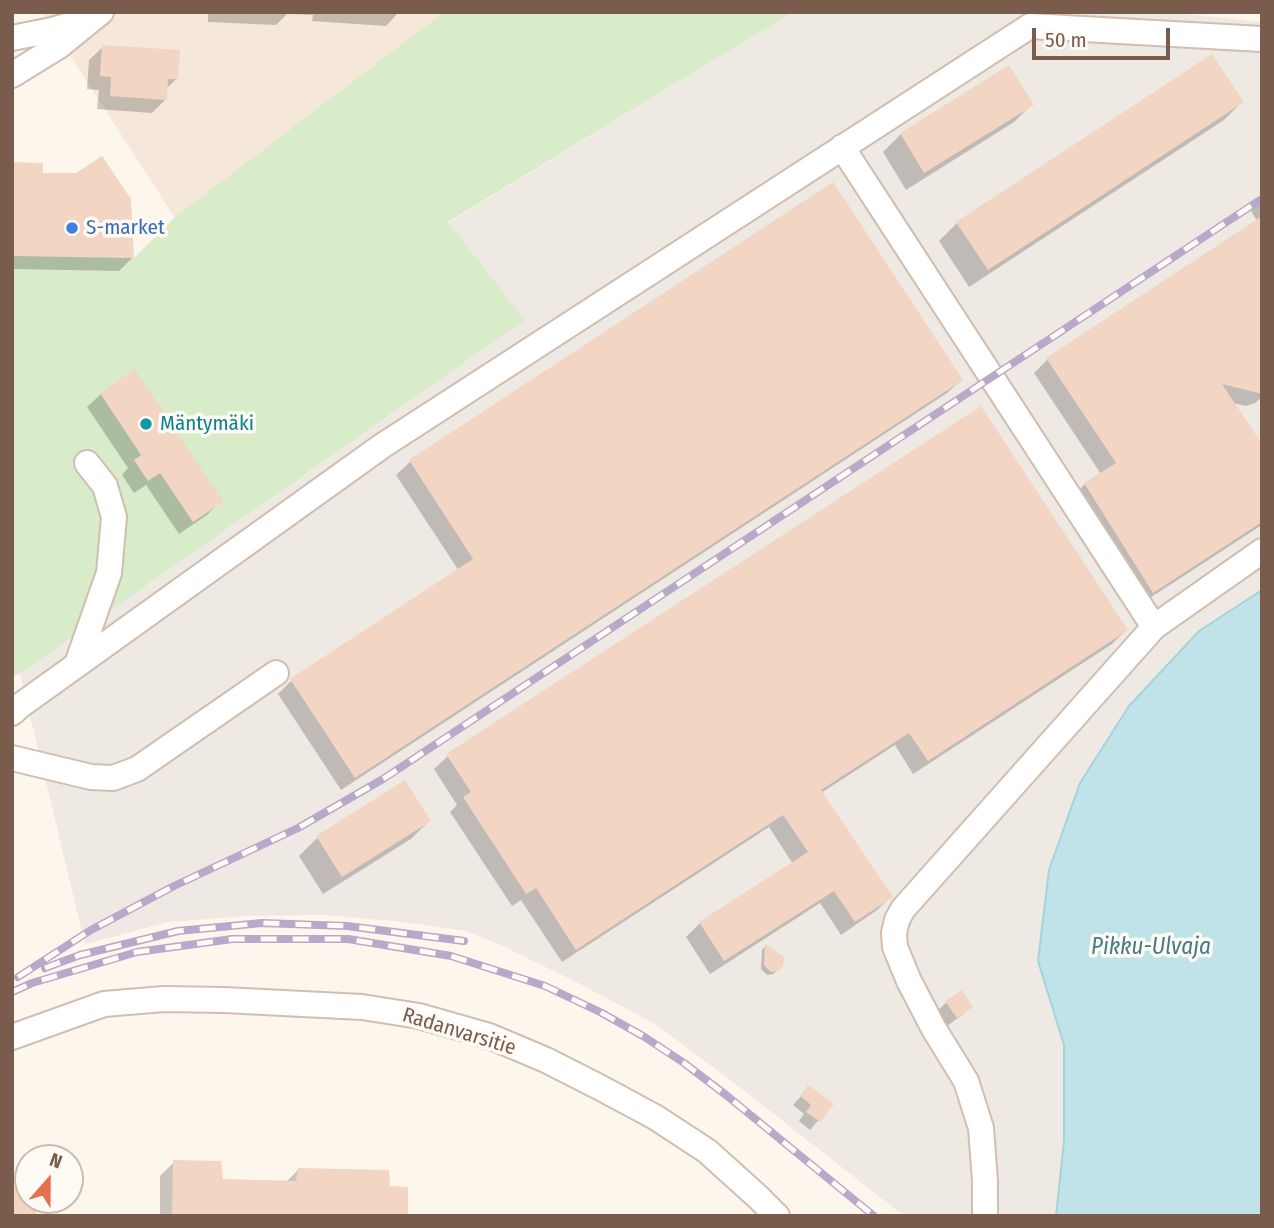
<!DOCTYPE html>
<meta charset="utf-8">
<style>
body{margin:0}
#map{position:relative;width:1274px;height:1228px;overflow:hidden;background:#fdf6ec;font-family:"Fira Sans Condensed",sans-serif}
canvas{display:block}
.frame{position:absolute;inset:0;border:14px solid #7a5c4d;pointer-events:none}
.north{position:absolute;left:14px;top:1144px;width:70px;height:70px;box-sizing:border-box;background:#fffaf3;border:2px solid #cabbb1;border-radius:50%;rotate:21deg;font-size:19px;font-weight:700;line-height:28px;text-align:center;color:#7a5c4d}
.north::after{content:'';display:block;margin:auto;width:24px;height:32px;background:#e76f51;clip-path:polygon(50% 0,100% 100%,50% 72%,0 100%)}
.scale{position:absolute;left:1032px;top:28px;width:138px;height:32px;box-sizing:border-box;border:4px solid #7a5c4d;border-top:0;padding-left:9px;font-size:21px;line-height:24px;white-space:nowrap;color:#7a5c4d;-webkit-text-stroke:5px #fffaf3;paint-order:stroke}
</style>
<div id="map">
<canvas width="1274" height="1228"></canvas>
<div class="frame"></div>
<div class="north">N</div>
<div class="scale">50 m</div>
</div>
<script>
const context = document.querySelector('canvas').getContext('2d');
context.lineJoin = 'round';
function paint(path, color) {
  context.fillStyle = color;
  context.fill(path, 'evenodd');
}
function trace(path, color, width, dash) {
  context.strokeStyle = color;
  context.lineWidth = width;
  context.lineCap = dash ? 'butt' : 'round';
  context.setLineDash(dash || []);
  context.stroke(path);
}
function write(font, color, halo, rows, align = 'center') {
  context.font = font + ' "Fira Sans Condensed",sans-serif';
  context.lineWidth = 7;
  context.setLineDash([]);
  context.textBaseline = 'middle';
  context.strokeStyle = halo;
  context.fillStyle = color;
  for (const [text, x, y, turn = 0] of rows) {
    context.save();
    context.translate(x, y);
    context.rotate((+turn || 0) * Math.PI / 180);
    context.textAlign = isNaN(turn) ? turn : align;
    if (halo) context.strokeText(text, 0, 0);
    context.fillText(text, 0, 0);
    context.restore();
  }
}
const residential = new Path2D(`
 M42,12H444L175,218Z`);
const industrial = new Path2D(`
 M793,12H1165L1262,22V590L1199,631L1080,783L1049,870L1038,961L1064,1045V1141L1056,1216H904L733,1082L655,1024L580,984L505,947L467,931L395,921L322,915L246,916L169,922L85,944L20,674L525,320L448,223Z`);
const green = new Path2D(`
 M444,12H793L448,222L525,320L20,674L12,676V250L134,258L175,217Z`);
const water = new Path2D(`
 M1262,590V1216H1056L1064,1141V1045L1038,961L1049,870L1080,783L1129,706L1199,631Z`);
const shadow = new Path2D(`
 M208,12H399L386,26L312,21L313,15L287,14L276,25L208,22Z
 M103,47L176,79L166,89L165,100L152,113L97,109L99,90L87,89L89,60Z
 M1009,67L1032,104L1014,122L906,190L883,152L901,134Z
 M1242,102L1224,120L969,287L939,241L957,223Z
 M12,164L41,175L133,257L119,271L12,269Z
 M832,184L961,380L947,393L341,790L278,694L291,681L459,571L396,475L410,462Z
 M1262,200V397L1255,403L1246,406L1232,403L1262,447V525L1139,605L1072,497L1085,484L1101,474L1034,373L1047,360L1257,221L1251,211Z
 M101,394L221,501L207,515L179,534L146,485L134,493L122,475L128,468L87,407Z
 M1126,630L1112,644L913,774L895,745L821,793L891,897L877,910L841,935L820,903L710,974L686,937L700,923L793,864L769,827L562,962L521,900L512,906L450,812L457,805L434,769L448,756Z
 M405,782L429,821L411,839L323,894L299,856L317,838Z
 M766,946L780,968L773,974L767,975L761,969L762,950Z
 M961,992L971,1007L962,1015L947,1026L937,1011L946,1003Z
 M809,1087L831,1105L810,1130L799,1121L804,1114L793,1105Z
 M174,1162L221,1181L286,1182L299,1169L389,1187L406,1216H160V1176Z`);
const building = new Path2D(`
 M102,45L180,50L178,79H168L167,100L110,96L111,77L100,76Z
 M1212,54L1244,102L988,270L956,222Z
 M1009,65L1034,105L924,173L900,133Z
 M102,156L131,199L134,258L12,256V162L43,163V173H76Z
 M833,182L963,380L355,778L290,679L473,559L409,460Z
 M1262,216V394L1222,384L1262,444V522L1153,593L1084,483L1116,463L1046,358Z
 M135,369L223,502L193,522L160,473L148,481L134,460L141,455L100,393Z
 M981,406L1128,630L928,761L909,733L821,790L893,897L855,922L834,891L724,961L699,922L808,852L783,815L576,950L536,888L526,894L463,797L471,792L446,754Z
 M405,780L431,821L342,877L316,836Z
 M765,944L783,956L784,959L783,966L778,971L771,972L764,965Z
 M962,990L973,1007L957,1018L945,1001Z
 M808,1085L834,1104L820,1122L806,1112L811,1105L800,1096Z
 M173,1160L221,1161L223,1179L296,1181L298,1168L389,1170L390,1186L408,1187V1216H172Z
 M23,1186L28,1196V1200H30L38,1216H12V1188Z`);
const minor = new Path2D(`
 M12,38L52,30L83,21
 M12,75L59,46L101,12
 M842,147L1154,627
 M77,664L109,573L114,517L105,486L87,463
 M12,713L21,705L382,446L1030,26L1262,39
 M12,758L91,777L113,778L137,769L276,673
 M12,1037L104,1004L164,999L224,1000L362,1007L419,1016L489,1036L546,1060L601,1088L655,1117L707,1151L758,1197L777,1216
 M985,1216V1181L981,1128L966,1081L934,1029L909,981L895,947L894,933L897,920L903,909L1154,627L1262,551`);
const rail = new Path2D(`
 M45,968L80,955L178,931L262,923L347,926L464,941
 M18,977L91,930L174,886L298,828L383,779L1260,200
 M12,992L32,983L137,952L232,939H348L451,956L545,986L600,1012L643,1036L684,1063L726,1095L874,1216`);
const markers = [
 [72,228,7,"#3f7fe0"],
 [146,424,7,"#0f9aa8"]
];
const shopNames = [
 ["S-market",86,228]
];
const cultureNames = [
 ["Mäntymäki",160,424]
];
const streetNames = [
 ["Radanvarsitie",459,1032,17]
];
const waterNames = [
 ["Pikku-Ulvaja",1151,948]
];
paint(residential, '#f5e8da');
paint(industrial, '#efe9e4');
paint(green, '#d8ecc9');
paint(water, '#bfe3e8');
trace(water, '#a5d3da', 2);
paint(shadow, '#0003');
paint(building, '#f3d5c3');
trace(minor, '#d1beb0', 28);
trace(minor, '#fff', 24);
trace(rail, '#b9a8c9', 8);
trace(rail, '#fffaf3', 5, [16]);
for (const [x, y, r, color] of markers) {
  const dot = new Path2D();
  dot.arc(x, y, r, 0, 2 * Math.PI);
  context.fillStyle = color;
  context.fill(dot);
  trace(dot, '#fffaf3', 2.5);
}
write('21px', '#366cbe', '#fffaf3', shopNames, 'left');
write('21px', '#0d838f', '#fffaf3', cultureNames, 'left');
write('21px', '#7a5c4d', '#fffaf3', streetNames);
write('italic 23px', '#437c86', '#fffaf3', waterNames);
</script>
